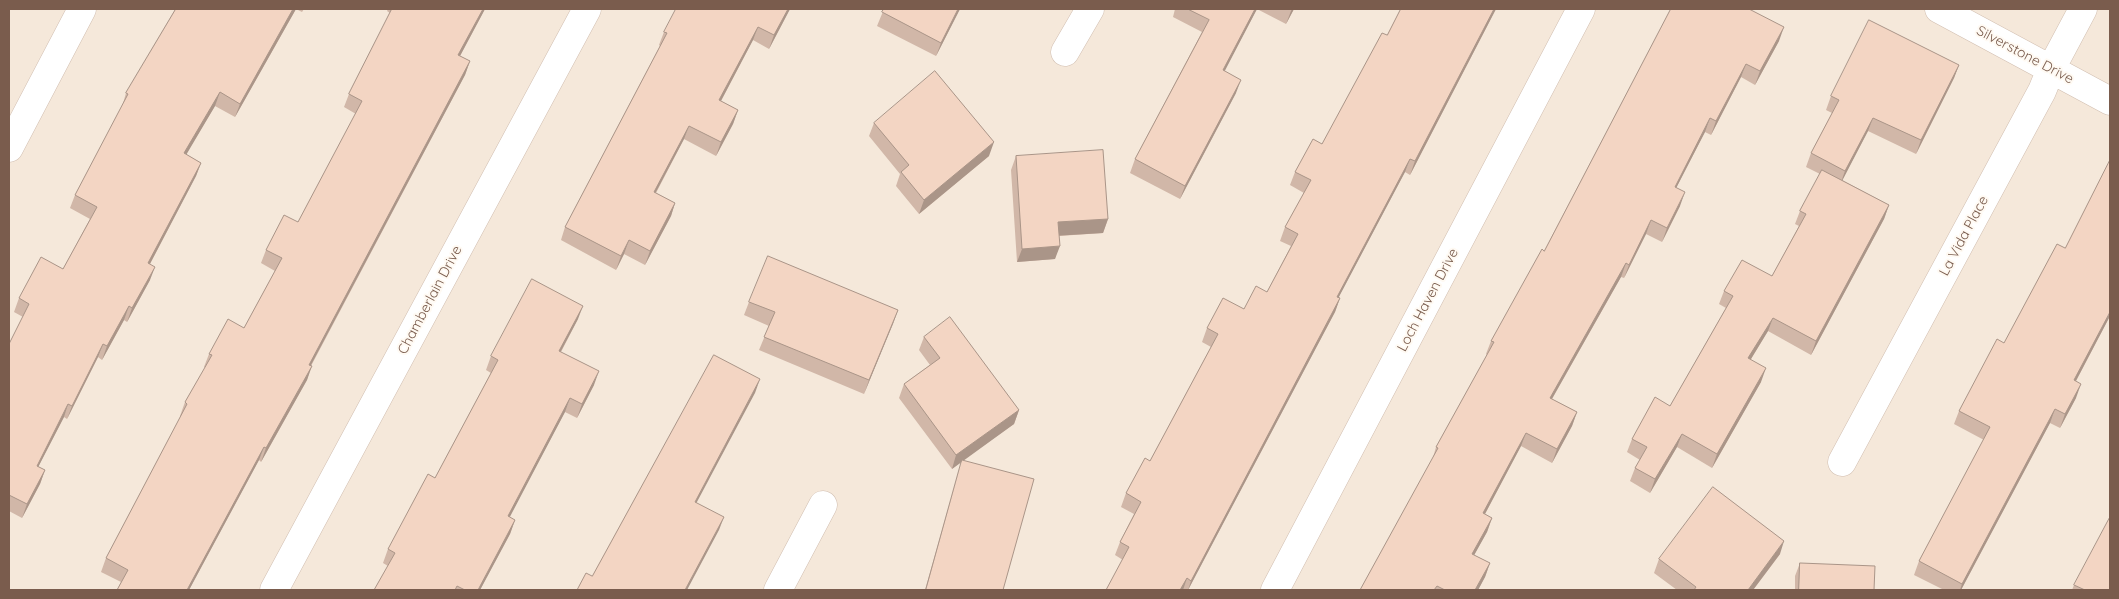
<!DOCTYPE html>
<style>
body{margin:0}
#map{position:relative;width:2119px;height:599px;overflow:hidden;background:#fdf6ec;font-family:Quicksand,sans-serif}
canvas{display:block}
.frame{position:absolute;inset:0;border:10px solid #7a5c4d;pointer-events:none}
</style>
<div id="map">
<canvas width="2119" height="599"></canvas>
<div class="frame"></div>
</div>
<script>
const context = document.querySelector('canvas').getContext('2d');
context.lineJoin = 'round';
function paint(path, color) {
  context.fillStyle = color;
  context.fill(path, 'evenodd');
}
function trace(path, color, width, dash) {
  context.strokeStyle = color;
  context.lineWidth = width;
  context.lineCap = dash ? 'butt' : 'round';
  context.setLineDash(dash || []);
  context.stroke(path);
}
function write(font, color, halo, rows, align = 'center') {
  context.font = font + ' Quicksand,sans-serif';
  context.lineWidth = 4;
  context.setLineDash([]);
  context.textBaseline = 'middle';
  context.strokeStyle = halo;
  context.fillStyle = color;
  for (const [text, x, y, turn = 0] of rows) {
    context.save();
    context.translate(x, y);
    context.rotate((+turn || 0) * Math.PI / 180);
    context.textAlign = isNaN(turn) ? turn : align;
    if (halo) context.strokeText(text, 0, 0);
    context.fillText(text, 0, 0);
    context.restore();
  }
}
const residential = new Path2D(`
 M9,9H2110V590H9Z`);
const minor = new Path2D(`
 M1939,9L2110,101
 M1065,52L1090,9
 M9,148L82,9
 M1842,462L2042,91L2051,69L2083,9
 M274,590L587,9
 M778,590L823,505
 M1275,590L1581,9`);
const wall = new Path2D(`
 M173,9H296L235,117L215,106L186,154L201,163L196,176L150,264V280L127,322L124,320L102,360L98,357L67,419L64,417L38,467L45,470L40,484L22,518L9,511V344L23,317L14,312L19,298L63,269L90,219L70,208L75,195L122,107L126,93L175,10Z
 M296,9H304L302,12Z
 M388,9H485L460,56L470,61L465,75L311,366L307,380L261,462L259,460L189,590H117L121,582L101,572L106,558L181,416H180L185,402L205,368L204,367L209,354L244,328L275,271L261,263L266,250L298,222L356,114L344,107L349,94L390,13L387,11Z
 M790,9L769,49L753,40L721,101L738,110L733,124L716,156L684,139L656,193L675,203L671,216L645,265L624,254L616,270L561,240L565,227L660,46L659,45L664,32Z
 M884,9H960L936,56L877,26Z
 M1175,9H1294L1286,24L1257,9L1224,71L1236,93L1180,199L1130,173L1135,159L1202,32L1173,17Z
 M1401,9H1496L1410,175L1405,172L1338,298H1340L1335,312L1188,590H1106L1123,560L1115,555L1120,542L1134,514L1121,507L1126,493L1150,461L1211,347L1202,342L1207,328L1244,309L1267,292L1291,246L1280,241L1285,227L1304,193L1290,185L1295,172L1322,144L1387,35Z
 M1671,9L1779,41L1755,85L1741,77L1711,135L1705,132L1676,188L1680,206L1662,242L1646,234L1624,278L1621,277L1552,399L1577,412L1572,426L1552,463L1521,446L1485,514L1492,518L1487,532L1474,555L1490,563L1485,577L1478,590H1360L1432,461L1436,447L1487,355L1486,354L1491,341L1544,251Z
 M1959,65L1954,78L1916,154L1868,131L1842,180L1889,205L1884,219L1811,355L1768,331L1751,359L1761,382L1712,468L1677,447L1650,493L1630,481L1635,468L1640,460L1627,452L1632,439L1670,406L1726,308L1719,304L1724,291L1772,276L1799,226L1795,224L1800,211L1820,174L1806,167L1811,153L1832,113L1826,110L1831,96Z
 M874,123L989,156L919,214L896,186L900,174L869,136Z
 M1016,156L1108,219L1103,233L1059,236L1055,259L1017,262L1011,170Z
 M749,302L898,310L864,394L759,350L769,326L744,315Z
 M2110,316L2076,381V398L2060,428L2050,423L1961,590H1944L1914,575L1919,561L1984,440L1954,424L1959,411L2004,343Z
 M578,319L561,352L594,385L577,418L565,412L509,517L515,520L510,534L480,590H374L388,566L383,563L388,549L435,478L491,373L486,370L491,356Z
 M924,337L1019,410L1014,424L963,460L1003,590H925L958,474L962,461L952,469L899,398L904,384L930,365L919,350Z
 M1780,554L1753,590H1677L1654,573L1659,559Z
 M1800,563L1874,590H1795V576Z
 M2074,585L2110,590H2072Z`);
const shadedWall = new Path2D(`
 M293,9H296L235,117L240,104Z
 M483,9H485L453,69L458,55Z
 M788,9H790L769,49L774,35Z
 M958,9H960L936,56L941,43Z
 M1255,9H1257L1218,84L1223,70Z
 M1292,9H1294L1286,24L1291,11Z
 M1494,9H1496L1410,175L1415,161Z
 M758,27L753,40L714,114L719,100Z
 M1784,27L1779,41L1755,85L1760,71Z
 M470,61L465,75L304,378L309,365Z
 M1746,64L1741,77L1711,135L1716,121Z
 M1959,65L1954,78L1916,154L1921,140Z
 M1241,80L1236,93L1180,199L1185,186Z
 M220,92L215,106L179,167L184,153Z
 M738,110L733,124L716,156L721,142Z
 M1710,118L1705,132L1670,200L1675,187Z
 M1873,118L1868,131L1840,185L1845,171Z
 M689,126L684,139L649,205L654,192Z
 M994,142L989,156L919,214L924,200Z
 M1410,159L1405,172L1332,310L1337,297Z
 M201,163L196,176L143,277L148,263Z
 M1685,192L1680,206L1662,242L1667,228Z
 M675,203L671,216L645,265L650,251Z
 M1889,205L1884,219L1811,355L1816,341Z
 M1108,219L1103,233L1053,236L1058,222Z
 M1651,220L1646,234L1624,278L1629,265Z
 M629,240L624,254L616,270L621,256Z
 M1060,246L1055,259L1017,262L1022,249Z
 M1626,263L1621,277L1545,411L1550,398Z
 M155,267L150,280L127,322L132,308Z
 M1340,298L1335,312L1188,590L1191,581Z
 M129,306L124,320L102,360L107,346Z
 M583,306L578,319L554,364L559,351Z
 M898,310L893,324L864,394L869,380Z
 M2110,312V316L2069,394L2074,380Z
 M1773,318L1768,331L1743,372L1748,358Z
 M103,344L98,357L67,419L72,406Z
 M312,366L307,380L261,462L266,448Z
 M1766,368L1761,382L1712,468L1717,454Z
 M599,371L594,385L577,418L582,404Z
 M760,379L755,393L690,515L695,502Z
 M2081,384L2076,398L2060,428L2065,414Z
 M570,398L565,412L503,530L508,516Z
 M68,404L64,417L32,479L37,466Z
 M2055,409L2050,423L1961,590H1960L1962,584Z
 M1019,410L1014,424L952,469L956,455Z
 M1577,412L1572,426L1552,463L1557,449Z
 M1526,433L1521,446L1478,527L1483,513Z
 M1682,434L1677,447L1650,493L1655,479Z
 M264,447L259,460L189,590H187Z
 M45,470L40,484L22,518L27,504Z
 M724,517L719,530L687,590H685Z
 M1492,518L1487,532L1467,568L1472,554Z
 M515,520L510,534L480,590H478Z
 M1784,541L1780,554L1753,590H1748Z
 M1490,563L1485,577L1478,590H1475Z
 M1187,578L1183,590H1180Z`);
const building = new Path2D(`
 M176,9H293L240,104L220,92L184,153L201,163L148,263L155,267L132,308L129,306L107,346L103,344L72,406L68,404L37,466L45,470L27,504L9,495V344L29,304L19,298L41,257L63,269L97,207L75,195L128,94L126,93Z
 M392,9H483L458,55L470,61L309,365L312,366L266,448L264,447L187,590H117L128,570L106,558L187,404L185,402L212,355L209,354L228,319L244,328L282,258L266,250L284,215L298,222L362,101L349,94Z
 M676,9H788L774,35L758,27L719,100L738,110L721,142L689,126L654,192L675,203L650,251L629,240L621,256L565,227L667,33L664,32Z
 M884,9H958L941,43L882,12Z
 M1188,9H1255L1223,70L1241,80L1185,186L1135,159L1209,20Z
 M1401,9H1494L1415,161L1410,159L1337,297L1340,298L1191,581L1187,578L1180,590H1106L1129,547L1120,542L1141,502L1126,493L1145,458L1150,461L1218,334L1207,328L1223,298L1244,309L1256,286L1267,292L1298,234L1285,227L1311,180L1295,172L1313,139L1322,144L1382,33L1387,35Z
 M1671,9H1749L1784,27L1760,71L1746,64L1716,121L1710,118L1675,187L1685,192L1667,228L1651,220L1629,265L1626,263L1550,398L1577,412L1557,449L1526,433L1483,513L1492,518L1472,554L1490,563L1475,590H1445L1437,586L1434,590H1360L1438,448L1436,447L1494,342L1491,341L1542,249L1544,251Z
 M1869,20L1959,65L1921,140L1873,118L1845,171L1811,153L1839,100L1831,96Z
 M935,71L994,142L924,200L901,172L909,165L874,123Z
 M1103,150L1108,219L1058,222L1060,246L1022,249L1016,156Z
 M2110,160V312L2074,380L2081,384L2065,414L2055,409L1962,584L1919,561L1990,427L1959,411L1997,339L2004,343L2057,244L2065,248Z
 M1822,170L1889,205L1816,341L1773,318L1748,358L1766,368L1717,454L1682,434L1655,479L1635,468L1647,447L1632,439L1655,397L1670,406L1733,296L1724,291L1742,260L1772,276L1806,214L1800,211Z
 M768,256L898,310L869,380L764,337L775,312L749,302Z
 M532,279L583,306L559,351L599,371L582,404L570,398L508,516L515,520L478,590H465L457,586L455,590H374L395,553L388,549L428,474L435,478L498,360L491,356Z
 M950,317L1019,410L956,455L904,384L940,358L924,337Z
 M714,355L760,379L695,502L724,517L685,590H577L586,573L592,576Z
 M962,460L1034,479L1003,590H926Z
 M1713,487L1784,541L1748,590H1694L1696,587L1659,559Z
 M2110,517V590H2085L2074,585Z
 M1800,563L1875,566L1874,590H1799Z`);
const streetNames = [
 ["Silverstone Drive",2025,55,28],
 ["La Vida Place",1964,236,-62],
 ["Chamberlain Drive",430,300,-62],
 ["Loch Haven Drive",1428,300,-62]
];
paint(residential, '#f5e8da');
trace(minor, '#d1beb0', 29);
trace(minor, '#fff', 28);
paint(wall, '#d1b7a8');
paint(shadedWall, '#aa9588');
paint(building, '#f3d5c3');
trace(building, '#aa9588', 1);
write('14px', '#7a5c4d', '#fffaf3', streetNames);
</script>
